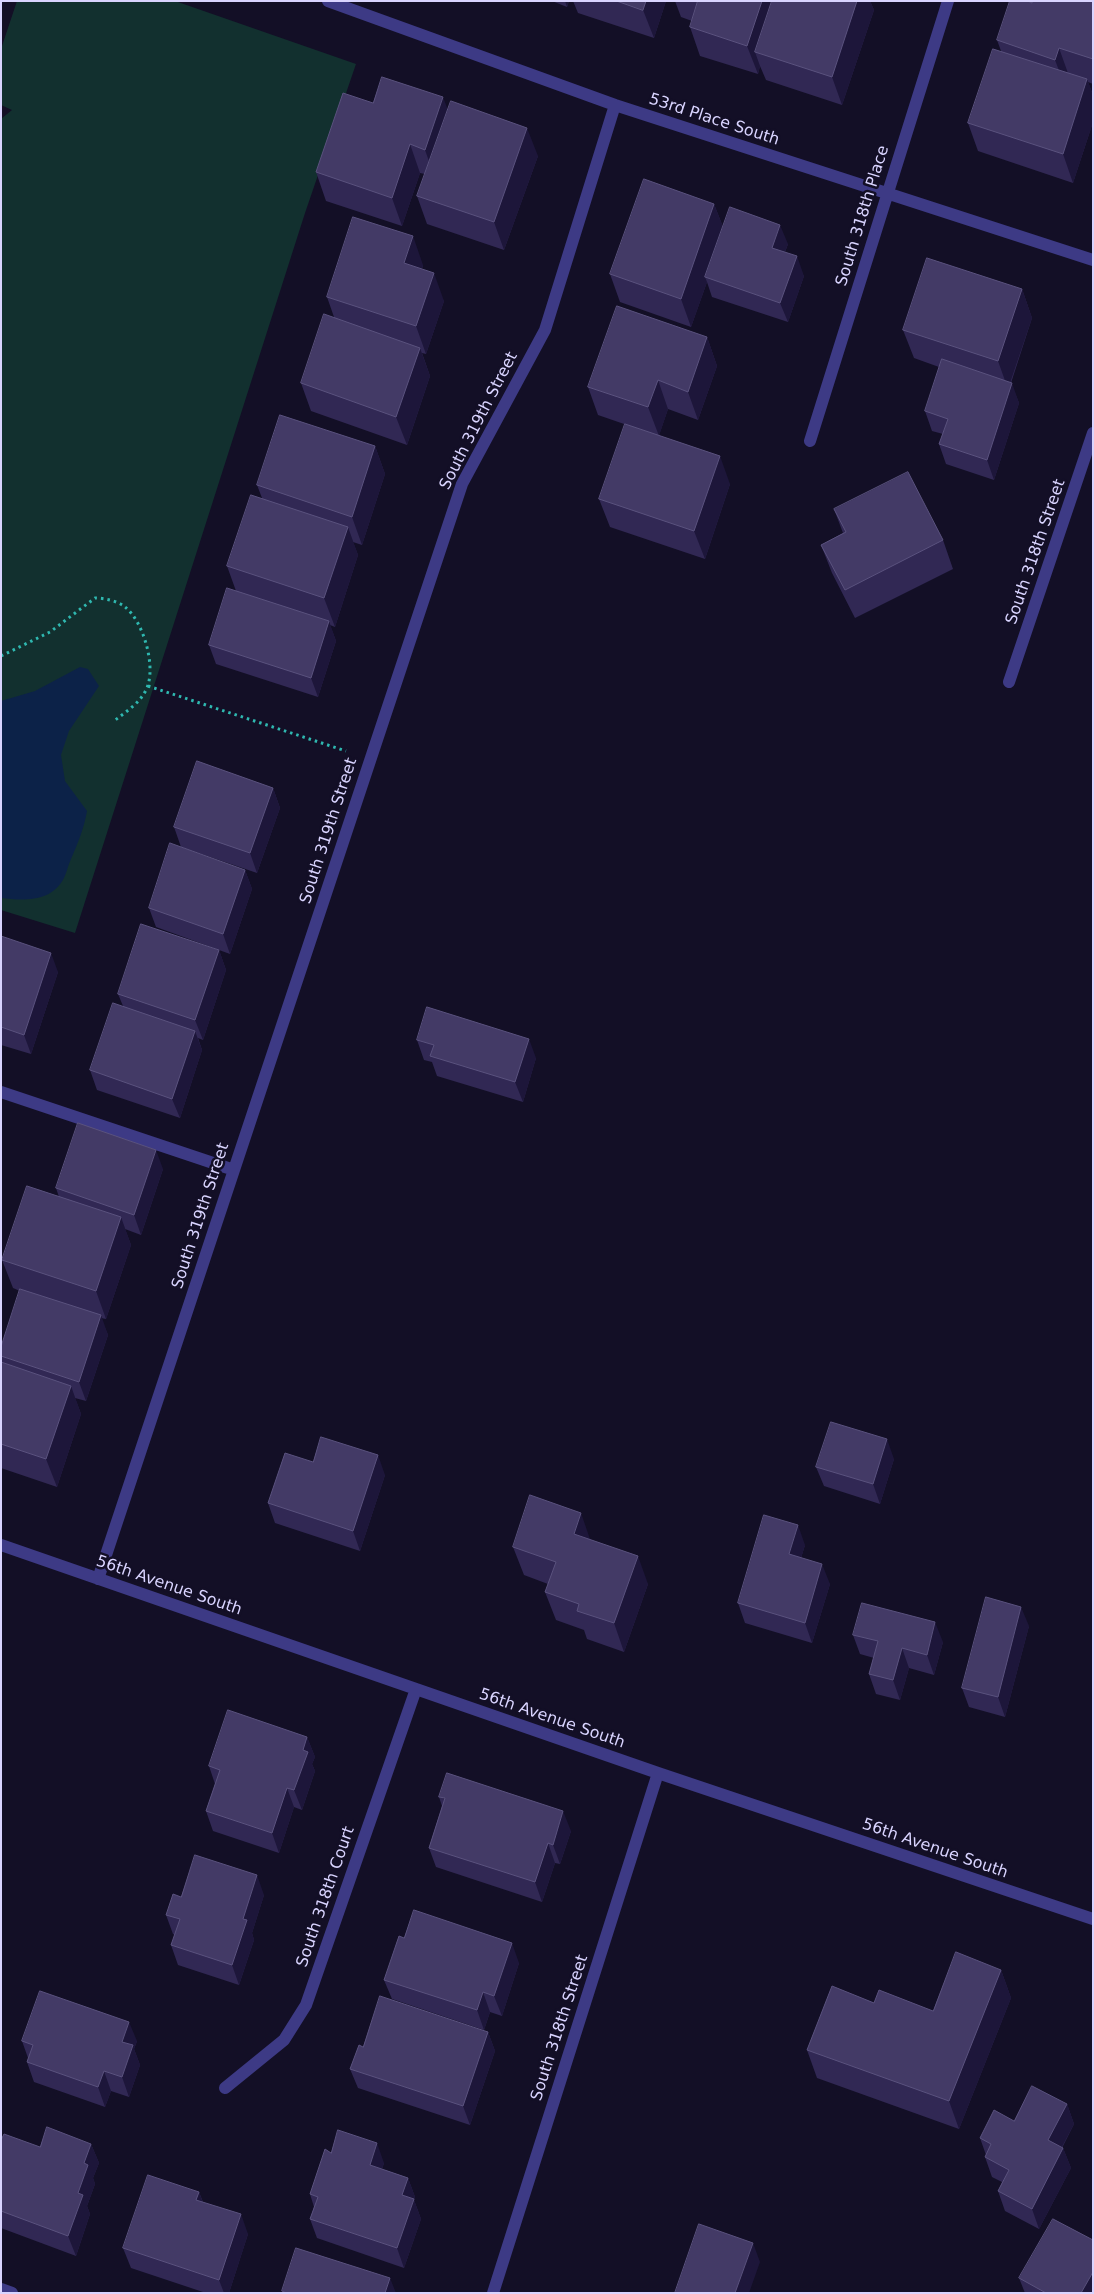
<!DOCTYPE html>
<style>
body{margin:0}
#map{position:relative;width:1094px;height:2294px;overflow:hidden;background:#130f26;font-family:"DejaVu Sans",sans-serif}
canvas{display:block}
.frame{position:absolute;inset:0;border:2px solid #d9d4ff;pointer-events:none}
</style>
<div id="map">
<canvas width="1094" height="2294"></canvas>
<div class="frame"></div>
</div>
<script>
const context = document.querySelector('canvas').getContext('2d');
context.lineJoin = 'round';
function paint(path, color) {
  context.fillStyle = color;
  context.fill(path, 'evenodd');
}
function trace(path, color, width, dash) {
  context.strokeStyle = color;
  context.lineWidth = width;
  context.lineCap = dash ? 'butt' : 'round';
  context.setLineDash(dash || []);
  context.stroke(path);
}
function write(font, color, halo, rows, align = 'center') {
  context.font = font + ' "DejaVu Sans",sans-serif';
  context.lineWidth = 5;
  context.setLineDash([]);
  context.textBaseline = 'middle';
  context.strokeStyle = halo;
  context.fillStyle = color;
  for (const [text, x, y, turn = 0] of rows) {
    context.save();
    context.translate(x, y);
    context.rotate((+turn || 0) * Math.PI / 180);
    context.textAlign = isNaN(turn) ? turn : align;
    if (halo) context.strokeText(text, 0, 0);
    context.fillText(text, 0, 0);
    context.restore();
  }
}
const green = new Path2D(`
 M17,1H175L356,64L305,213L75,933L1,910V119L12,110L1,105V49Z`);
const water = new Path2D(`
 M80,667L88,669L99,686L69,731L61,755L65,781L87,811C84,828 78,843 71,859C68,865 67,872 64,878C52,902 24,901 1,898V701L35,691Z`);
const path = new Path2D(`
 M1,656L50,632L95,598C104,598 118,601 125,607C143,621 155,663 148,685C143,701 127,711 114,721
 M148,686L346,751`);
const minor = new Path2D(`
 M328,1L615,105L1093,260
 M810,441L948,1
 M1009,682L1093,433
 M1,1092L234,1170
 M1,1545L658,1773L1093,1919
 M98,1579L462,484L545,330L615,105
 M225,2088L284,2040L306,2005L416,1689
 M1,2289L12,2293
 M493,2293L658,1773`);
const wall = new Path2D(`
 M552,1H569L567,7Z
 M573,1H666L654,38L578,13Z
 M675,1H870L874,10L842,105L766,80L760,66L758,74L700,56L690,27L692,21L681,17Z
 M1093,1V84L1088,82L1093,95V122L1073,183L978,151L968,123L1001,51L997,40L1032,3Z
 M373,103L448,110L538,156L504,250L427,224L417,196L425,174L420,173L402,226L326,201L316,172Z
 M714,204L723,227L788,244L785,252L804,276L788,322L712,297L707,282L691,327L620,302L610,274Z
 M423,265L422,269L444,301L426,354L422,353L430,376L407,445L311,411L301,383L334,317L327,297Z
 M1022,289L1032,318L1011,383L1019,403L994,480L946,464L939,444L943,434L932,431L925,411L939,367L914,358L903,330Z
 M707,337L717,366L698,420L668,409L659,435L730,484L705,559L610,527L599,499L627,425L598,415L588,387Z
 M375,446L385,474L362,545L353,542L358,555L335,627L330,625L336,641L318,697L216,664L209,645L236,591L227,566L262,498L257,485Z
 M834,509L943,540L953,569L855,618L832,573L821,545L843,533Z
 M273,788L280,808L257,873L181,847L174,827Z
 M245,870L252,889L230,954L156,927L149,908Z
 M1,936L58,972L31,1054L1,1045Z
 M219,950L226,970L203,1040L198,1038L202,1050L180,1118L97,1090L90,1070L123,1006L118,994Z
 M417,1040L536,1058L523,1102L437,1076L432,1062L424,1060Z
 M163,1169L141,1235L125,1229L131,1245L106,1319L101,1318L108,1335L86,1401L75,1398L81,1414L57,1487L1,1468V1347L20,1291L13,1288L2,1260L59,1197L56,1188Z
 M894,1459L880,1504L824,1486L816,1467Z
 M313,1462L385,1475L360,1551L275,1523L268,1503Z
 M591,1540L648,1584L624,1652L587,1639L584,1630L556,1620L545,1592L548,1584L524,1575L513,1547Z
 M805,1545L801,1558L830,1584L812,1643L745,1623L738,1603Z
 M1029,1626L1005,1717L969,1707L962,1688Z
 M853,1635L943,1642L934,1675L909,1668L900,1700L876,1694L869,1674L874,1658L860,1654Z
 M307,1737L315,1757L312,1764L315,1771L302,1810L294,1807L279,1853L213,1831L206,1811L215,1784L209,1766Z
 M439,1797L571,1831L560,1864L555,1863L542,1902L436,1867L429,1848L442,1806Z
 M264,1895L252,1933L254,1940L239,1985L178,1965L171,1945L175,1935L173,1934L166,1915L181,1897Z
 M404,1938L519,1963L502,2016L490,2012L484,2030L392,1999L384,1980Z
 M1001,1970L1011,1998L959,2129L817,2078L807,2050L874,2003L933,2011Z
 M488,2032L495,2051L470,2125L358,2088L350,2069L363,2047Z
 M22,2041H137L134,2049L140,2065L129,2097L111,2091L105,2107L34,2082L27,2062L28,2058Z
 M1067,2104L1074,2124L1062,2148H1063L1071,2168L1039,2229L1005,2211L998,2191L1002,2182L992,2177L985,2157L986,2155L980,2138L1014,2121Z
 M1,2140L40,2147L91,2144L99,2163L93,2178L95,2184L87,2206L90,2214L76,2256L1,2228Z
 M331,2153L384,2163L382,2169L408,2178L415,2197L414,2200L421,2219L404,2268L317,2238L310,2219L314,2207L310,2194Z
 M199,2192L203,2202L248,2234L229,2293H206L131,2268L123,2248Z
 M1019,2278L1093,2293H1025Z`);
const shadedWall = new Path2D(`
 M565,1H569L567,7Z
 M646,1H666L654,38L643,10Z
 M762,1H781L755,52L760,66L758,74L747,46Z
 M857,1H870L874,10L842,105L832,77Z
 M1059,48L1069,76L1066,89L1055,60Z
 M1087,79L1093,95V122L1073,183L1063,154Z
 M443,97L454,126L435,178L425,150Z
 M527,128L538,156L504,250L494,222Z
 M410,144L420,173L402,226L392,198Z
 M714,204L725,232L705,277L707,282L691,327L681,299Z
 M780,225L788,244L779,267L772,248Z
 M413,236L423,265L415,291L404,263Z
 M797,256L804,276L788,322L780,303Z
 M434,273L444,301L426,354L416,326Z
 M1022,289L1032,318L1008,389L998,361Z
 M707,337L717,366L698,420L688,392Z
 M420,348L430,376L407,445L396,417Z
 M658,380L668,409L659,436L648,407Z
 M1012,383L1019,403L994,480L987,460Z
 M375,446L385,474L362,545L352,517Z
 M720,456L730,484L705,559L694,531Z
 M348,527L358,555L335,627L324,598Z
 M329,621L336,641L318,697L311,678Z
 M273,788L280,808L257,873L250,853Z
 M245,870L252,889L230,954L223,934Z
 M219,950L226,970L203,1040L195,1020Z
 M51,953L58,972L31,1054L24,1035Z
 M195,1031L202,1050L180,1118L172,1099Z
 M529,1039L536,1058L523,1102L515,1082Z
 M156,1150L163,1169L141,1235L134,1215Z
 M121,1217L131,1245L106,1319L96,1291Z
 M101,1315L108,1335L86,1401L79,1382Z
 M71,1386L81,1414L57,1487L46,1459Z
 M887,1439L894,1459L880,1504L873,1484Z
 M378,1455L385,1475L360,1551L353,1531Z
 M581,1513L591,1542L574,1534Z
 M798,1525L805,1545L796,1574L789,1554Z
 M638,1556L648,1584L624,1652L614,1623Z
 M822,1564L830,1584L812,1643L805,1623Z
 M1021,1607L1029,1626L1005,1717L998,1697Z
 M935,1622L943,1642L934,1675L927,1655Z
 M902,1648L909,1668L900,1700L893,1680Z
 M307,1737L315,1757L312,1764L315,1771L302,1810L294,1790L303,1750Z
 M287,1788L294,1807L279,1853L272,1833Z
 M563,1811L571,1831L560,1864L553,1845Z
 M548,1843L555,1863L542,1902L535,1882Z
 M257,1875L264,1895L252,1933L254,1940L239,1985L232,1965L243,1919Z
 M512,1943L519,1963L502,2016L494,1996Z
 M1001,1970L1011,1998L959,2129L949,2101Z
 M483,1992L490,2012L484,2030L477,2010Z
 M129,2022L137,2041L134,2049L140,2065L129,2097L122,2077V2042Z
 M488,2032L495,2051L470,2125L463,2106Z
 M104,2071L111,2091L105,2107L98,2087Z
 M1067,2104L1074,2124L1055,2160L1048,2140Z
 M377,2143L384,2163L377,2184L370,2165Z
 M91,2144L99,2163L93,2178L95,2184L87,2206L90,2214L76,2256L68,2236L84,2163Z
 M1063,2148L1071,2168L1039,2229L1032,2209Z
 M408,2178L415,2197L414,2200L421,2219L404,2268L397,2248L402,2195Z
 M199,2192L206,2211L196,2200Z
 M241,2214L248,2234L229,2293H224L219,2280Z
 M753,2243L760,2262L749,2293H735Z
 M1093,2272V2293H1081Z
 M390,2278L396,2293H385Z`);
const building = new Path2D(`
 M617,1H646L643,10Z
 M698,1H762L747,46L690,27Z
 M772,1H857L832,77L755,52Z
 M1010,1H1028L1032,3V1H1093V59L1059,48L1055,60L997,40Z
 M993,49L1087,79L1063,154L968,123Z
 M382,77L443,97L425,150L410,144L392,198L316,172L343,93L373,103Z
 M451,101L527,128L494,222L417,196Z
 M644,179L714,204L681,299L610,274Z
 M730,207L780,225L772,248L797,256L780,303L705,277Z
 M353,217L413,236L404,263L434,273L416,326L327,297Z
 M927,258L1022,289L998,361L903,330Z
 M617,306L707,337L688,392L658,380L648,407L588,387Z
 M324,314L420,348L396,417L301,383Z
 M942,359L1012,383L987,460L939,444L948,419L925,411Z
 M280,415L375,446L352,517L257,485Z
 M625,424L720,456L694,531L599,499Z
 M908,472L943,540L845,590L821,545L846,532L834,509Z
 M251,495L348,527L324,598L227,566Z
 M227,588L329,621L311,678L209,645Z
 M197,761L273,788L250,853L174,827Z
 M170,843L245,870L223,934L149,908Z
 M141,924L219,950L195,1020L118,994Z
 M1,936L51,953L24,1035L1,1027Z
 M113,1003L195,1031L172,1099L90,1070Z
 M427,1007L529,1039L515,1082L430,1056L434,1045L417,1040Z
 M78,1123L156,1150L134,1215L56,1188Z
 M27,1186L121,1217L96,1291L2,1260Z
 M20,1289L101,1315L79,1382L1,1356V1347Z
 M1,1362L71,1386L46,1459L1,1444Z
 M831,1422L887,1439L873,1484L816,1467Z
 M321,1437L378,1455L353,1531L268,1503L285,1453L313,1462Z
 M530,1495L581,1513L574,1534L638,1556L614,1623L577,1611L579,1604L545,1592L556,1562L513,1547Z
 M764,1515L798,1525L789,1554L822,1564L805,1623L738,1603Z
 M986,1597L1021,1607L998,1697L962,1688Z
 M862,1603L935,1622L927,1655L902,1648L893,1680L869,1674L878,1641L853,1635Z
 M228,1710L307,1737L303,1750L308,1752L294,1790L287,1788L272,1833L206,1811L220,1770L209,1766Z
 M447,1773L563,1811L553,1845L548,1843L535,1882L429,1848L445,1798L439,1797Z
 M195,1855L257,1875L243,1919L247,1920L232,1965L171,1945L180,1919L166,1915L173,1894L181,1897Z
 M414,1910L512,1943L494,1996L483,1992L477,2010L384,1980L399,1936L404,1938Z
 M956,1952L1001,1970L949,2101L807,2050L832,1986L874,2003L879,1990L933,2011Z
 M40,1991L129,2022L122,2042L133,2045L122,2077L104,2071L98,2087L27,2062L33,2045L22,2041Z
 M380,1996L488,2032L463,2106L350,2069L359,2045L363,2047Z
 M1032,2086L1067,2104L1048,2140L1063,2148L1032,2209L998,2191L1009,2170L985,2157L991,2144L980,2138L994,2110L1014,2121Z
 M47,2127L91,2144L84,2163L88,2165L78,2193L83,2195L68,2236L1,2211V2140L4,2134L40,2147Z
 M338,2130L377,2143L370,2165L408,2178L402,2195L414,2199L397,2248L310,2219L318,2197L310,2194L325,2149L331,2153Z
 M148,2175L199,2192L196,2200L241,2214L219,2280L123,2248Z
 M1053,2219L1093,2240V2272L1081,2293H1046L1019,2278Z
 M699,2224L753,2243L735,2293H675Z
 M296,2248L390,2278L385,2293H286L282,2291Z`);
const streetNames = [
 ["53rd Place South",714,120,18],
 ["South 318th Place",863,216,-73],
 ["South 319th Street",479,421,-63],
 ["South 318th Street",1036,552,-71],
 ["South 319th Street",329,831,-72],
 ["South 319th Street",201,1216,-72],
 ["56th Avenue South",169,1586,19],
 ["56th Avenue South",552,1719,19],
 ["56th Avenue South",935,1849,19],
 ["South 318th Court",326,1897,-71],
 ["South 318th Street",560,2028,-72]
];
paint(green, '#12302f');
paint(water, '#0c2248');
trace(path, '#2fb8b0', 3, [2.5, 4]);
trace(minor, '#3d3a85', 12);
paint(wall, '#312854');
paint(shadedWall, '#1d163a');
paint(building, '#433a66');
trace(building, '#5a527e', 1);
write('16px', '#d9d4ff', '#130f26', streetNames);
</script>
